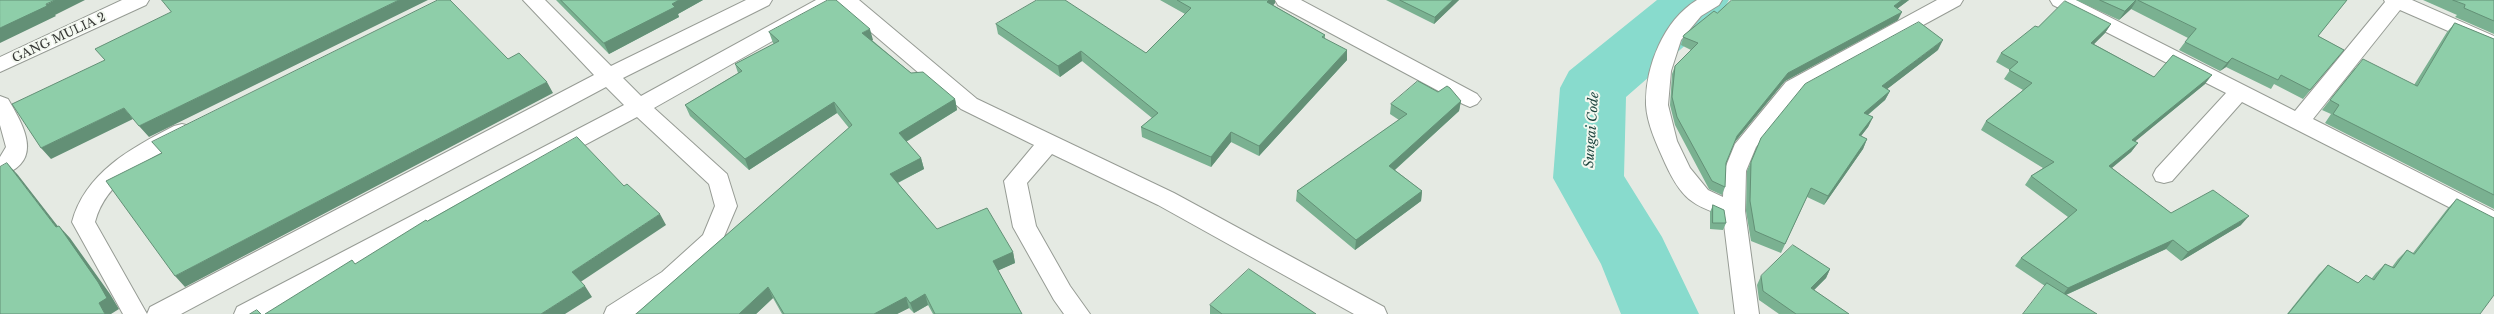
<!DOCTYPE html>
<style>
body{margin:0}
canvas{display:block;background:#e5eae3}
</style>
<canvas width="2494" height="314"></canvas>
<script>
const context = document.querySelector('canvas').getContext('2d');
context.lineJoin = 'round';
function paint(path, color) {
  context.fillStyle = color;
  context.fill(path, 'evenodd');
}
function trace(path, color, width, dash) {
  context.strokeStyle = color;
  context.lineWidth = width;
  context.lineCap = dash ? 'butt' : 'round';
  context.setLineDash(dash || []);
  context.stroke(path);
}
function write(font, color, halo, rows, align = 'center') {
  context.font = font + ' "Libre Baskerville",serif';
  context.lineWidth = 4;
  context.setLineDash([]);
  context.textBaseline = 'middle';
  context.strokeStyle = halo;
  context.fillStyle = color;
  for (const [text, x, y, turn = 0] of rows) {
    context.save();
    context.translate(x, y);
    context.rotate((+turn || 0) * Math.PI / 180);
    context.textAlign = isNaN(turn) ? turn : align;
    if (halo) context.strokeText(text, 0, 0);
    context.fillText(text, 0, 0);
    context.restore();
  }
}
const river = new Path2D(`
 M1657,0H1729L1720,15L1626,97L1624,176L1662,237L1699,314H1621L1601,264L1553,178L1560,88L1569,71Z`);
const minor = new Path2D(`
 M122,0H149L146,5L0,72V57Z
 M523,0H545L611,66L746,0H772L769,5L623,78L641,96L816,0H859L977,99L1174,193L1384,307L1387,314H1354L1158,205L1052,154L1027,183L1036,226L1070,286L1090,314H1064L1054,300L1013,227L1004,181L1034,145L961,109L838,4L654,108L727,174L737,206L720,246L678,286L635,314H604L607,307L662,272L703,235L715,206L709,184L637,117L268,314H234L237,307L624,105L606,87L181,314H123L72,222C85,173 131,148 174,126L182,124L190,126L193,132L190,138C153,156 106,179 95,222L147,314L150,307L594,75Z
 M1275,0H1301L1477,94L1481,99L1477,104L1470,107L1463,104L1278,5Z
 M1697,0H1722L1719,5L1701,16L1681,40L1671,71L1668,105L1677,141L1690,168L1708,190L1723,197L1724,171L1735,144L1786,82L1937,0H1963L1960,5L1800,92L1756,147L1746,171L1745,211L1759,314H1735L1723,216C1714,212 1701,208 1693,202C1680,194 1671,176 1665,163C1657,145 1647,124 1646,105C1645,66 1664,20 1697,0Z
 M2050,0H2076L2295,111L2385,2L2384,0H2412L2494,36V51L2400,10L2313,119L2494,211V230L2242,102L2172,181L2164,183L2156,181L2153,175L2156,169L2226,93L2053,5Z
 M0,96L8,99C24,126 45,162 0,176V157L6,147L0,125Z`);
const wall = new Path2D(`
 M556,0H703L678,14L679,17L609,54Z
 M1160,0H1275V3L1273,5L1325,35V39L1347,60L1259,156L1231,142L1211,167L1142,137L1141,127L1152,118L1082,61L1060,77L998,34L996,24L1146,53L1185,14Z
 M1386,0H1459L1434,24Z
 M1909,0L1897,9L1898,20L1785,81L1734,143L1726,163L1725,187L1722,195L1709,189L1675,125L1670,105L1672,74L1675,66L1691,50L1681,45L1684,35L1717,13Z
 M2076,0H2347L2318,36L2344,50L2303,99L2274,84L2271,89L2226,67L2220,71L2179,50L2188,38L2131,9L2119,20Z
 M2423,0H2494V34L2455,17L2457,15Z
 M2455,23L2494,39V209L2325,123L2331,114L2322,110L2355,68L2414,85L2447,32Z
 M2111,24L2105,33L2094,44L2154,77L2205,84L2135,141L2138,143L2131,152L2112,168L2171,213L2241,225L2181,261L2166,249L2066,295L2045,286L2015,266L2021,258L2068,217L2025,185L2031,176L2043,168L1981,130L1986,121L2023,90L2004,79L2010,70L1996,62L2001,53L2038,27Z
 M769,32L873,40H872L911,73L955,99L957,110L906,142L921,158L924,169L898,183L937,229L1013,252L1015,263L998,270L1022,314H933L928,305L914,313L909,308L897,314H782L773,298L756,314H636L849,128L837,113L749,170L690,116L685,105L738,73L735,64L774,44L773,43Z
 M1938,50L1887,89L1890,91L1885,100L1868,115L1873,117L1868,127L1861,136L1867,139L1863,149L1824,205L1807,197L1781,253L1751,241L1746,211L1747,171L1761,138Z
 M1438,92L1461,101L1459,111L1395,170L1422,191L1421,201L1355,250L1296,201L1297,191L1399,120L1390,114L1391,104Z
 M2457,199L2480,314H2287L2319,274L2328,265L2358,283L2372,278L2376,273L2385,264L2392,267L2398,259L2407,250L2413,253L2448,208Z
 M1713,205L1726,223L1723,230L1710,229V212Z
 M1830,269L1826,278L1814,290L1849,314H1779L1759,300L1757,285L1761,276Z
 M1210,305L1316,314H1210Z`);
const shadedWall = new Path2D(`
 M55,0H85L55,15L56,16L0,43V28Z
 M399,0H428L149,137L139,126Z
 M679,0H703L678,14L679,17L609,54L604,43Z
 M1269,0H1275V3L1267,12V2Z
 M1453,0H1459L1434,24L1435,17Z
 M1902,0H1909L1890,14L1894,6Z
 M2137,0L2131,9L2119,20L2125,11Z
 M1902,12L1898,20L1785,81L1734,143L1737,136L1788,73Z
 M2111,24L2105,33L2086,52L2091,43Z
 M870,29L873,40L866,44L862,33Z
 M1943,40L1938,50L1878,96L1882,86Z
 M1347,50V60L1259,156V146Z
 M1081,51L1082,61L1060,77L1058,66Z
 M2232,58L2226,67L2220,71L2227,63Z
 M2212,75L2205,84L2126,149L2132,140Z
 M547,82L553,93L185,287L175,276Z
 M1890,91L1885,100L1859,122L1864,113Z
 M955,99L957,110L902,144L899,133Z
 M1461,101L1459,111L1388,176L1389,166Z
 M834,102L837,113L749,170L745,159Z
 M124,108L133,119L51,159L41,148Z
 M1873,117L1868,127L1854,145L1859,135Z
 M1231,132V142L1211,167V157Z
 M1867,139L1863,149L1824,205L1828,196Z
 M2138,143L2131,152L2103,175L2109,166Z
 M921,158L924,169L893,185L890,174Z
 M7,163L18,175L67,238L59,226L70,238L110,294L119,309L111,314H105L56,227Z
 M1422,191L1421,201L1355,250L1356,240Z
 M660,214L666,225L579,283L572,272Z
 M2249,216L2241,225L2181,261L2188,252Z
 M2173,240L2166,249L2061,297L2068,288Z
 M1013,252L1015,263L995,272L993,261Z
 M1830,269L1826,278L1807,297L1811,288Z
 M585,286L592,297L565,314H541Z
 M768,287L773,298L756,314H739Z
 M925,294L928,305L914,313L910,303Z
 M906,297L909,308L897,314H874Z`);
const building = new Path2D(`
 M0,0H55L46,4L47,6L0,28Z
 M162,0H399L139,126L124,108L41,148L12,104L105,60L95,49L171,12Z
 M438,0H450L508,59L519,53L547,82L175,276L106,181L162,153L152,142Z
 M561,0H679L672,4L675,7L604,43Z
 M828,0H836L870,29L862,33L911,73L923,72L955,99L899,133L921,158L890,174L937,229L987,208L1013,252L993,261L1022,314H935L925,294L910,303L906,297L874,314H784L768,287L739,314H636L852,125L834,102L745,159L685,105L742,71L735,64L779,41L769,32Z
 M1037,0H1065L1146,53L1191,8L1177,0H1269L1267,2L1325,35L1322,37L1347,50L1259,146L1231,132L1211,157L1141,127L1158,113L1081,51L1058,66L996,24Z
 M1400,0H1453L1435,17Z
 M1732,0H1902L1894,6L1902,12L1788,73L1737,136L1726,163L1725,187L1712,181L1677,117L1672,97L1675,66L1698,43L1683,37L1684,35L1714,11L1717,13Z
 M2100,0H2136L2125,11Z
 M2138,0H2347L2318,36L2344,50L2310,90L2281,75L2278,80L2232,58L2227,63L2185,42L2196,29Z
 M2453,0H2494V21L2464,8L2465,5Z
 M2065,1L2111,24L2091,43L2154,77L2173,55L2212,75L2132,140L2138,143L2109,166L2171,213L2213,190L2249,216L2188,252L2173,240L2068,288L2021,258L2077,210L2031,176L2054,162L1986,121L2032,83L2009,70L2018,62L2001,53L2035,26L2038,27Z
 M1919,22L1943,40L1882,86L1890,91L1864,113L1873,117L1859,135L1867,139L1828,196L1811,188L1785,244L1755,231L1750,201L1751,162L1761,138L1805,84Z
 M2455,23L2494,39V195L2333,114L2339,105L2330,100L2363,59L2417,86Z
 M1418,81L1438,92L1447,86L1450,88L1461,101L1389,166L1422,191L1356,240L1297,191L1407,114L1391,104Z
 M577,137L624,186L627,184L660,214L572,272L585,286L541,314H265L352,260L355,264L426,220L427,221Z
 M7,163L56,227L59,226L98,282L107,298L99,303L105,314H0V167Z
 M2457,199L2494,218V295L2480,314H2288L2328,265L2358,283L2366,275L2374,280L2385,264L2394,268L2407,250L2414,254Z
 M1713,205L1724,210L1726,223H1713Z
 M1793,245L1830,269L1811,288L1849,314H1796L1763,291L1761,276Z
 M1249,269L1316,314H1222L1210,305Z
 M2047,283L2097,314H2023Z
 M257,310L261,314H250Z`);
const streetNames = [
 ["GANG MULIA 2",59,38,-25]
];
const waterNames = [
 ["Sungai Code",1592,130,-86]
];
paint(river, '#88dbcd');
trace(minor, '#979c95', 2);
paint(minor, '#fff');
paint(wall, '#7ab191');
paint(shadedWall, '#639076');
paint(building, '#8ecea9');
trace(building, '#639076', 1);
write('12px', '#373936', '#f3f8f0', streetNames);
write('italic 13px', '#1d443e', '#f3f8f0', waterNames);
</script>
